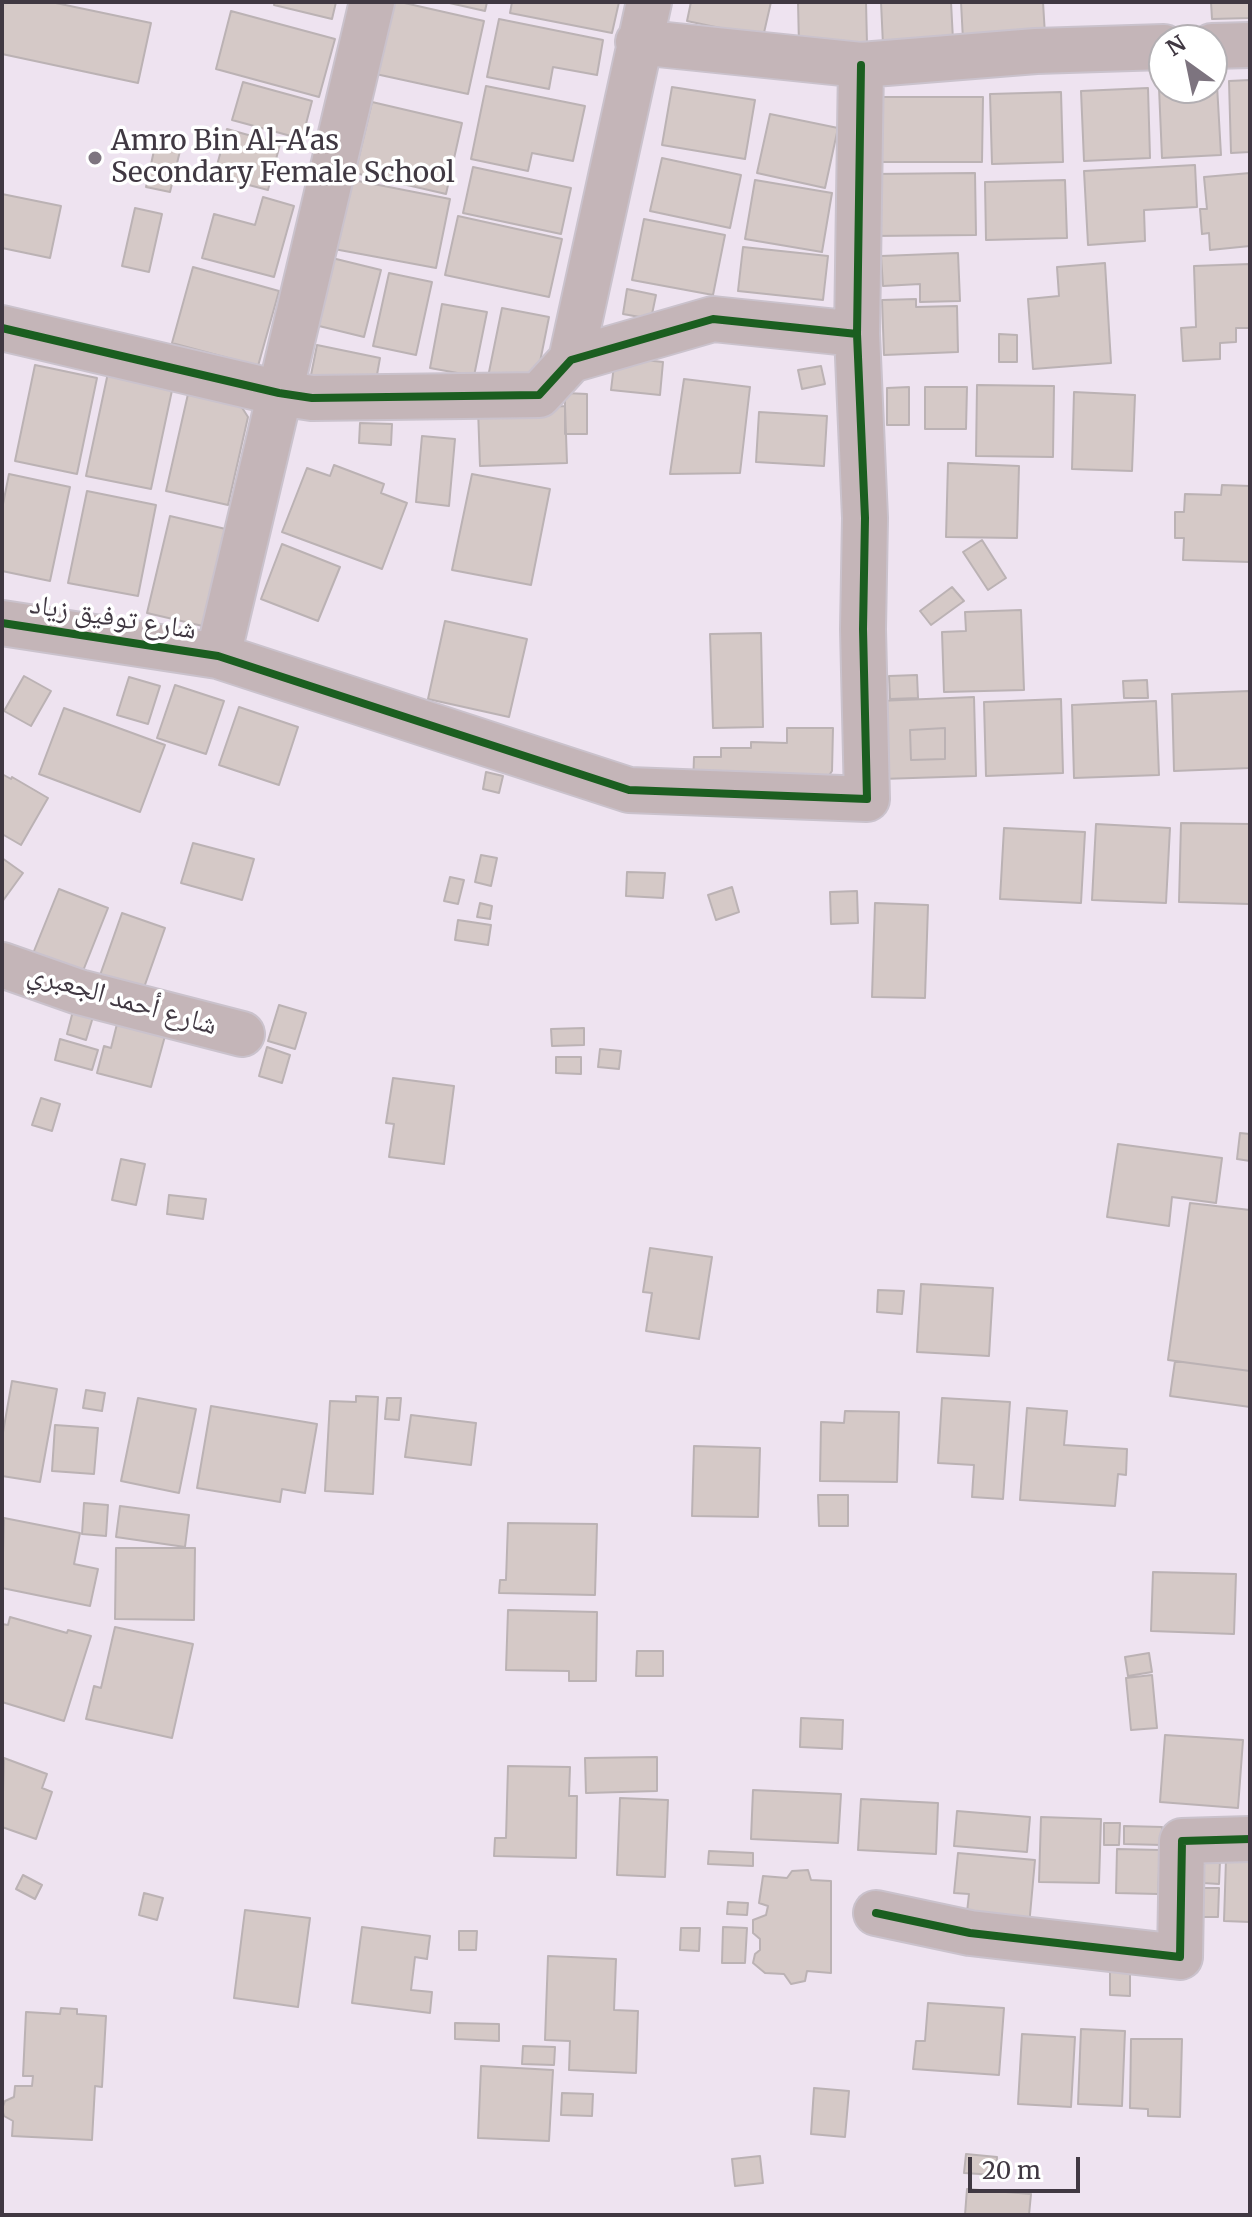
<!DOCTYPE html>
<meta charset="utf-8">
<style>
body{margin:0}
#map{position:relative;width:1252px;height:2217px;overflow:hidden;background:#eee3f0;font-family:Merriweather,serif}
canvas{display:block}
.frame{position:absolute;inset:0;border:4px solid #403842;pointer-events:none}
.north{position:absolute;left:1148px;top:24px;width:80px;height:80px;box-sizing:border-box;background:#fff;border:2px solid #b3afb3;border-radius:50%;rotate:327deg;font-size:22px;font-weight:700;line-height:32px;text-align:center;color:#403842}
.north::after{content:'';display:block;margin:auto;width:28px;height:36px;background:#7d747f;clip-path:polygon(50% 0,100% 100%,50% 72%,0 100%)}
.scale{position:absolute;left:968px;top:2157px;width:112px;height:36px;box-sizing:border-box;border:4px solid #403842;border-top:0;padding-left:10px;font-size:24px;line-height:28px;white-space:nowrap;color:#403842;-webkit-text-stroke:6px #fff;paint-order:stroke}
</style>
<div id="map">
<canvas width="1252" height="2217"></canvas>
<div class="frame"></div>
<div class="north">N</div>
<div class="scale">20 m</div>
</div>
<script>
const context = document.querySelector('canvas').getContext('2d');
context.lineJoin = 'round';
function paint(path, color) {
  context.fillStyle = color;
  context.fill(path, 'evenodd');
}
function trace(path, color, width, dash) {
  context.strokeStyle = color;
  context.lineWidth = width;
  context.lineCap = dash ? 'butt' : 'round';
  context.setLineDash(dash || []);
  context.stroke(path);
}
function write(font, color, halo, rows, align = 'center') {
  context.font = font + ' Merriweather,"Noto Naskh Arabic",serif';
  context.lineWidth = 7;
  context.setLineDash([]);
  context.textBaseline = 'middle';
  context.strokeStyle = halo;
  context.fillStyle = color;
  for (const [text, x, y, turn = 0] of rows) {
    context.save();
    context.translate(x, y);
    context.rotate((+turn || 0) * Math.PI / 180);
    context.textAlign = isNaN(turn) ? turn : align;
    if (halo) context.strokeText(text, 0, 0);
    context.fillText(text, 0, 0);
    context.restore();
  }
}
const building = new Path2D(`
 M2,2H51L151,23L138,83L2,54Z
 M275,2H336L332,19L274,5Z
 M387,2H400L484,21L468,94L371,73Z
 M445,2H487L485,11Z
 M512,2H619L612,33L510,13Z
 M691,2H771L763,37L687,21Z
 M798,2H866L867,44L799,46Z
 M881,2H951L953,40L883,45Z
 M961,2H1043L1045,35L963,40Z
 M1211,2H1250V18L1212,19Z
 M231,11L335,39L319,97L216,69Z
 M499,19L603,40L597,75L553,67L549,89L487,77Z
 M1250,80V152L1231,153L1229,81Z
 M243,82L312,101L302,139L232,120Z
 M1217,85L1221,155L1162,158L1159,88H1212V86Z
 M486,86L585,106L573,161L532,153L528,171L471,159Z
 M672,87L755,100L745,159L662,145Z
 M1148,88L1150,158L1084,161L1081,91Z
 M1061,92L1063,162L992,164L990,94Z
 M872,97H983L982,162H871Z
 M372,102L462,123L446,194L355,173Z
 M770,114L838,128L825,188L757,173Z
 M227,129L280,144L268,190L214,176Z
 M155,146L180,151L170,192L146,187Z
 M662,158L741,175L730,228L650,211Z
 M1195,165L1197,207L1144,210L1145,241L1088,245L1084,171Z
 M473,167L571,188L561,234L463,213Z
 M975,173L976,235L872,236V174Z
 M1250,173V246L1210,250L1209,233L1202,234L1200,209H1207L1204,177Z
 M348,179L450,199L436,268L334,249Z
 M755,180L832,193L822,252L745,239Z
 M1065,180L1067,238L986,240L985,182Z
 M2,194L61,206L50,258L2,248Z
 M263,197L294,206L274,277L202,258L214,214L255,225Z
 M135,208L162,214L149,272L122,266Z
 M458,216L562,239L549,297L445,275Z
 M644,219L725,235L713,295L632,280Z
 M743,247L828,256L823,300L738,291Z
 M958,253L960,301L920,302V284L883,286L881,256Z
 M332,258L381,270L364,337L315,325Z
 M1105,263L1111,363L1033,369L1028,299L1059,296L1057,267Z
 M1250,264V328H1236V342L1220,343V359L1183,361L1181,328L1196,327L1194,266Z
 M193,267L279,291L258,366L172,343Z
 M389,273L432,282L416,355L373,346Z
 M627,289L656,295L651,319L623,314Z
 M916,299V307L957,306L958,352L884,355L882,300Z
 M442,304L487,312L474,376L430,368Z
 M502,308L549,317L535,387L488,377Z
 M999,334L1017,335V362H999Z
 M317,345L380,358L373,397L309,385Z
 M615,357L663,362L660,395L611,390Z
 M35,365L97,378L77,474L15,461Z
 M821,366L825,384L802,389L798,370Z
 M109,368L174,381L151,489L86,476Z
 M684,379L750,387L740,473L670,474Z
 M977,385L1054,386L1053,457L976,456Z
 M909,387V425H887V388Z
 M925,387H967L966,429H925Z
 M1074,392L1135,395L1132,471L1072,469Z
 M565,393L587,394V434H565Z
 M188,394L241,406L248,417L228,505L166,491Z
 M565,406L567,463L480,466L478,409Z
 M759,412L827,416L824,466L756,462Z
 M360,423L392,424L391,445L359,443Z
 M422,436L455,439L449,506L416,502Z
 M948,463L1019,466L1017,538L946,537Z
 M334,465L384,484L381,493L407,503L382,569L282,532L307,468L330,476Z
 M9,474L70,487L50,581L2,571V509Z
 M472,474L550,489L531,585L452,570Z
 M1222,485L1250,486V562L1183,560L1184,538H1175V512H1184L1185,494L1221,495Z
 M87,491L156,505L138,596L68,583Z
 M170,516L230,530L207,627L147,613Z
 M982,540L1006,578L988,590L963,552Z
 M282,544L340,567L318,621L261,599Z
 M952,587L964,601L931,625L920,611Z
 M1021,610L1024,690L944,692L942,632L966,631L965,612Z
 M445,621L527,639L509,717L428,699Z
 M761,633L763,727L713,728L710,634Z
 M917,675L918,698L890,699L889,676Z
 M24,676L51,691L31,726L4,711Z
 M129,677L160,686L148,724L117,715Z
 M1147,680L1148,698H1124L1123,681Z
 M175,685L224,701L206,754L157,738Z
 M1249,691L1250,768L1174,771L1172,694Z
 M974,697L976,776L881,779L878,701ZM945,728V759L911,760L910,730Z
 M1061,699L1063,773L986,776L984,702Z
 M1156,701L1159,775L1074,778L1072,705Z
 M239,707L298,727L279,785L219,765Z
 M64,708L165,745L140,812L39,774Z
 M787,728H833L832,771L828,777L693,787L694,757H721V748H751V742L787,743Z
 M945,728V759L911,760L910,730Z
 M486,772L503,776L499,793L483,789Z
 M2,774L11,779L12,777L48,798L21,845L2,834Z
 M1181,823L1250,824L1249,904L1179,902Z
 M1096,824L1170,828L1166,903L1092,900Z
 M1004,828L1085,832L1081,903L1000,899Z
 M193,843L254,859L242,900L181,883Z
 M481,855L497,858L491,886L475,882Z
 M2,858L23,873L2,902Z
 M627,872L665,873L663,898L626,896Z
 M450,877L464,880L458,904L444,901Z
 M732,887L739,912L716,920L708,895Z
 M59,889L108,908L81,976L32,956Z
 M857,891L858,923L831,924L830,892Z
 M480,903L492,906L490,919L477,917Z
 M875,903L928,905L925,998L872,997Z
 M122,913L165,928L141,996L98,981Z
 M458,920L491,925L488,945L455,940Z
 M279,1005L306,1013L295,1049L268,1041Z
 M73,1011L93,1017L86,1040L67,1034Z
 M117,1024L165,1036L151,1087L97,1073L104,1046L111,1048Z
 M584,1028V1045L552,1046L551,1029Z
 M60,1039L98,1050L92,1070L55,1060Z
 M267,1047L290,1055L282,1083L259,1076Z
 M600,1049L621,1051L619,1069L598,1067Z
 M556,1057H581V1074L556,1073Z
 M393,1078L454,1086L444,1164L389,1157L394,1124L386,1123Z
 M41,1098L60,1104L52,1131L32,1125Z
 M1240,1133L1250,1134V1161L1237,1159Z
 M1118,1144L1222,1158L1216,1203L1172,1197L1169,1226L1107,1217Z
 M121,1159L145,1164L136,1205L112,1200Z
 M169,1195L206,1199L203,1219L167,1214Z
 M1190,1203L1250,1210V1371L1168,1360Z
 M650,1248L712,1257L699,1339L646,1331L652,1293L643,1292Z
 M921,1284L993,1288L989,1356L917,1352Z
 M878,1290L904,1291L902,1314L877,1312Z
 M1175,1361L1250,1371V1407L1170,1396Z
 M12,1381L57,1389L40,1482L2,1476V1438Z
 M86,1390L105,1393L102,1411L83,1408Z
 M356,1396L378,1397L373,1494L325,1491L330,1401L356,1402Z
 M138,1398L196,1409L179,1493L121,1481Z
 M387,1398H401L399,1420L385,1419Z
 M942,1398L1010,1402L1003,1499L972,1497L974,1465L938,1463Z
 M211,1406L317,1424L305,1493L282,1489L280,1502L197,1488Z
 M1027,1408L1067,1411L1064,1445L1127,1449L1126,1475L1118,1474L1115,1506L1020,1500Z
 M845,1411L899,1412L897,1482L820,1481L821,1422L844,1423Z
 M411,1415L476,1423L471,1465L405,1457Z
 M55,1425L98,1428L94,1474L52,1471Z
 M694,1446L760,1448L758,1517L692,1516Z
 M818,1495H848V1526H819Z
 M84,1503L108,1505L106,1536L82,1534Z
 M120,1506L189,1515L185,1547L116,1537Z
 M4,1518L80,1533L74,1564L98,1569L90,1606L2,1588Z
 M508,1523L597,1524L595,1595L499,1593L500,1580H506Z
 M116,1548H195L194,1620L115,1619Z
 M1153,1572L1236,1574L1234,1634L1151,1631Z
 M508,1610L597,1612L596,1681H569V1671L506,1670Z
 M10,1617L67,1633L68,1630L91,1636L64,1721L2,1702V1624L8,1625Z
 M115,1627L193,1644L172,1738L86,1719L94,1686L101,1688Z
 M637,1651H663V1676H636Z
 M1149,1653L1152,1672L1128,1676L1125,1657Z
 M1152,1675L1157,1728L1131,1730L1126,1678Z
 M801,1718L843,1720L842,1749L800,1747Z
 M1165,1735L1243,1740L1238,1808L1160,1802Z
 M657,1757V1791L586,1793L585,1758Z
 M4,1758L47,1774L42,1788L52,1792L36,1839L2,1827Z
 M508,1766L570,1767L569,1796H577L576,1858L494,1856L495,1838H506Z
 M753,1790L841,1794L838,1843L751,1839Z
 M620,1798L668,1800L665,1877L617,1875Z
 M861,1799L938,1803L936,1854L858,1850Z
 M957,1811L1030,1817L1027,1852L954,1846Z
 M1041,1817L1101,1819L1099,1883L1039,1882Z
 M1104,1823H1120L1119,1845H1104Z
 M1124,1826L1162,1827V1845L1124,1844Z
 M1117,1849L1160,1850L1158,1894L1116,1893Z
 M709,1851L753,1853V1866L708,1864Z
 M958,1853L1035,1860L1029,1926L966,1921L969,1894L954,1893Z
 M1226,1859L1250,1860V1922L1224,1921Z
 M1204,1861H1220L1219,1884L1203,1883Z
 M808,1870L811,1880L831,1881V1973L807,1971L805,1981L791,1984L784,1974L765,1973L753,1963L755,1954L760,1950V1939L753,1933V1920L766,1915L768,1906L759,1903L763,1876L787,1878L792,1871Z
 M23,1875L42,1885L35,1899L16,1889Z
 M1200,1888H1219L1218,1917H1200Z
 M144,1893L163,1898L157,1920L139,1915Z
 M728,1902L748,1903L747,1915L727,1914Z
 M245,1910L310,1918L298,2007L234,1998Z
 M362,1927L430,1936L427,1959L415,1957L411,1990L432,1992L430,2013L352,2003Z
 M723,1927L747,1928L745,1963H722Z
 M681,1928H700L699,1951L680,1950Z
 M459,1931H477L476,1950H459Z
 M548,1956L616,1959L614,2010L638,2011L636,2073L569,2070L570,2041L545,2040Z
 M1110,1964L1130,1965V1996L1110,1995Z
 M928,2003L1004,2008L999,2075L913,2069L916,2041H925Z
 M61,2008L77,2009V2014L106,2016L102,2087L95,2086L92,2140L12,2136L13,2121L4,2116L2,2109L5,2101L14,2097L15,2086H32L33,2076H23L26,2012L60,2014Z
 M455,2023L499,2024V2041L455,2039Z
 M1081,2029L1125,2031L1122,2106L1078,2104Z
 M1022,2034L1075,2037L1071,2107L1018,2104Z
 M1131,2039H1182L1180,2117L1148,2116V2109L1130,2108Z
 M523,2046L555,2047L554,2065L522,2064Z
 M481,2066L553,2070L549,2141L478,2138Z
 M814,2088L849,2091L845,2137L811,2134Z
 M562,2093L593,2094L592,2116L561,2115Z
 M966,2154L997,2157L996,2175L964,2173Z
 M760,2156L763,2183L735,2186L732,2159Z
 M967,2189L1031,2194L1029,2215H965Z`);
const minor = new Path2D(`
 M638,42L861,65L1036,51L1164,47
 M1212,46L1250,45
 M2,328L279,393L312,398L539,395L571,360L713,319L857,334
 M571,360L649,2
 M2,623L218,656L629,790L867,799L863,629L865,518L857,334L861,65
 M218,656L372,2
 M2,965L79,992L242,1034
 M876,1913L970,1933L1180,1957L1182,1841L1250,1839`);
const cycleway = new Path2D(`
 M2,328L279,393L312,398L539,395L571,360L713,319L857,334
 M2,623L218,656L629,790L867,799L863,629L865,518L857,334L861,65
 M876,1913L970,1933L1180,1957L1182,1841L1250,1839`);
const markers = [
 [95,158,8,"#7d747f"]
];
const poiNames = [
 ["Amro Bin Al-A'as",111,142],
 ["Secondary Female School",111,174]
];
const streetNames = [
 ["شارع توفيق زياد",113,618,9],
 ["شارع أحمد الجعبري",122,1000,16]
];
paint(building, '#d5c9c7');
trace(building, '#bbb2b4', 2);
trace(minor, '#cac2cc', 48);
trace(minor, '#c4b5b8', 44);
trace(cycleway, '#1b5e20', 8);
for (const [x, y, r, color] of markers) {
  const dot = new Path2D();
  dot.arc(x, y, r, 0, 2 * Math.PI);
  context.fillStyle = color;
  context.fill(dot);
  trace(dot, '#fff', 3);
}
write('28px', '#403842', '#fff', poiNames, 'left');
write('28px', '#403842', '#fff', streetNames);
</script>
